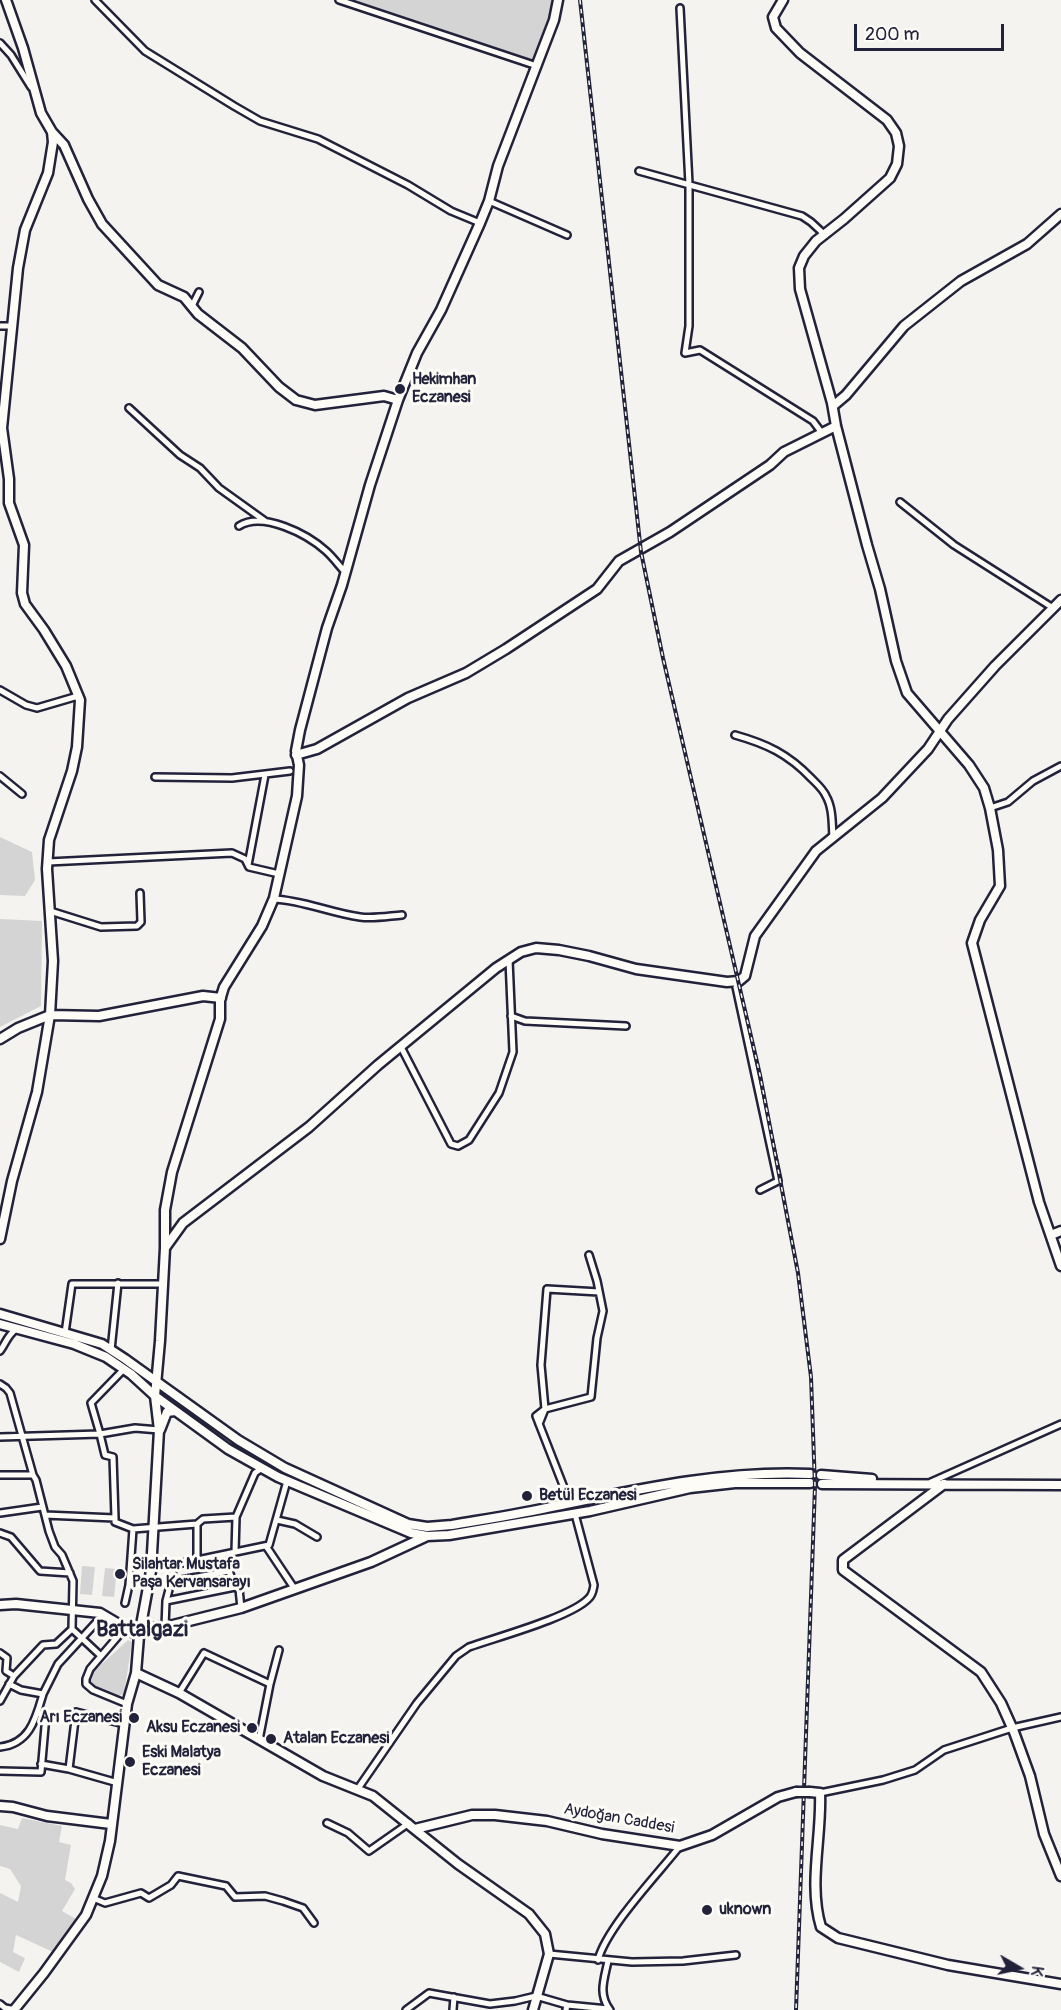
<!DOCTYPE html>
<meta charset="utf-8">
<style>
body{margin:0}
#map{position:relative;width:1061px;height:2010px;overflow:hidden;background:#f4f3ef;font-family:Pangolin,sans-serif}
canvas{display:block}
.north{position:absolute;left:989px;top:1938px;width:60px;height:60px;-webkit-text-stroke:4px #fdfcf7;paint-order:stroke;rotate:99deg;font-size:16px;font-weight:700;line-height:24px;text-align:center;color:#22223b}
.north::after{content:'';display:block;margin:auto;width:21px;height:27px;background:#22223b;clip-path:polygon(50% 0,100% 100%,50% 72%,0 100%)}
.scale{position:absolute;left:854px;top:24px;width:150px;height:27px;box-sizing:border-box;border:3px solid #22223b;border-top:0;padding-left:8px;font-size:18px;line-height:21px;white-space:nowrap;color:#22223b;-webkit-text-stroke:4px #fdfcf7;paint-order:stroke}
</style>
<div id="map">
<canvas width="1061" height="2010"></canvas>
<div class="north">K</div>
<div class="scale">200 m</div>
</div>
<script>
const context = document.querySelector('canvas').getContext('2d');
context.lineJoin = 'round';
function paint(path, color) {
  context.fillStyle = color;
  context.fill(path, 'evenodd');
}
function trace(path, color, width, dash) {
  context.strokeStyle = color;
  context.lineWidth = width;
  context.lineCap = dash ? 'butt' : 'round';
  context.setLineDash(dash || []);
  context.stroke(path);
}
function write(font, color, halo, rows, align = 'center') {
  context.font = font + ' Pangolin,sans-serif';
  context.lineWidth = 6;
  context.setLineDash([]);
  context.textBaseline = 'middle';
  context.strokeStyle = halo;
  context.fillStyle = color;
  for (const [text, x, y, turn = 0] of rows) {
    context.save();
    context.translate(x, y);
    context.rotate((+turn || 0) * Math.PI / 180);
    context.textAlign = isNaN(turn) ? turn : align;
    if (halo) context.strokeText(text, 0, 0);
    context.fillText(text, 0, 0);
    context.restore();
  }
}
const green = new Path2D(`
 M335,0H558L538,66Z
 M0,837L32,852L35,880L25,896L0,895Z
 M0,919L42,921L41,1006L0,1027Z
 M82,1566L95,1567L92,1595L80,1594Z
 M105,1568L117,1569L114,1597L102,1596Z
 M128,1640L132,1642L124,1694L119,1696L91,1685L90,1679L93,1672Z
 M22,1818L62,1826L59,1842L71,1845L65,1880L71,1883L75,1889L62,1911L76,1919L53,1952L16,1935L13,1952L25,1958L19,1972L0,1962V1893L18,1902L21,1886L10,1869L0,1866V1825L18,1829Z`);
const street = new Path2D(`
 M95,0L145,51L234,106L260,121L318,139L408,185L451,211L480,223
 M339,0L537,66
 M680,8L689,184V326L685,353L700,350L813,421L822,433
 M0,43L11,55L31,87
 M639,171L802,216L811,222L825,235
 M489,201L567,235
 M192,306L199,292
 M0,326H13
 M129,408L180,455L200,468L219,488L265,521
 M900,502L954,545L1053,608
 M239,526C263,511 307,534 326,551C333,557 339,566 346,573
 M0,690L26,705L37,708L78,696
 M735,735C767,744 788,754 811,778C816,783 823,789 826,796C833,808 832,824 833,837
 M0,776L22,794
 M155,777L232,778L290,771
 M990,808L1008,802L1033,781L1061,766
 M48,862L232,853L245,859L249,867L279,874
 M248,865L265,775
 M273,899C303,900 330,913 360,917C373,919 389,916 402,915
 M50,911L101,927L137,926L141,922L140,893
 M739,981L736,987L778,1181L760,1190
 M511,1016L525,1021L626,1026
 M401,1047L451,1144L458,1146L469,1140L499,1093L513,1052L509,960
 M65,1333L72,1284H162
 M111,1350L118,1283
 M0,1351C6,1343 7,1336 16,1329
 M0,1384L6,1388L10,1393L33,1475
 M539,1424L545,1409L541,1365L547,1289L599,1292
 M0,1437L100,1434L91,1403L124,1369
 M0,1475H33L36,1480L49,1531L55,1547L62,1555L73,1581L72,1629L101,1656
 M931,1482L1061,1424
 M570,1503L536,1416L545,1409L591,1397L597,1338L603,1311L597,1281L589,1255
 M0,1513L42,1507
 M45,1515L115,1518L113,1457L105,1455L100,1434L135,1428L159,1430
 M115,1518V1522L133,1529L197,1524V1559
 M277,1520L295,1524L317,1537
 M197,1524L203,1519L236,1517
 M0,1533L11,1537L40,1571L70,1573
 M266,1546L294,1588
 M235,1552L236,1517L255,1473L262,1468
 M151,1567L183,1563L269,1545L287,1481
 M235,1587L239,1589L241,1608
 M166,1601L171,1582
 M125,1603L129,1585L133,1529
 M126,1627L90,1669L86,1679V1684L93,1690L127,1704
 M165,1627L166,1601L235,1587L229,1571L171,1582L174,1564
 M0,1653L7,1658L6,1671L14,1676
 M270,1684L279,1650
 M179,1693L204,1653L270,1684L259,1740
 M43,1694L58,1664L103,1615
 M0,1701L14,1676L43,1645L56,1644L72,1629
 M0,1747C30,1744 36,1718 43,1694L21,1690L9,1684
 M41,1764L69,1769
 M0,1771L41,1772L46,1715L38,1713
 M118,1783L69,1769L76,1712L124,1724
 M357,1790L417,1703L456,1656L469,1647C497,1637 572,1617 589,1598C593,1594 593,1590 594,1585L575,1514
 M820,1793L883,1780L915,1770L944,1750L1012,1728L1061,1717
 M327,1823L348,1833L369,1851L409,1823
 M93,1898L105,1903L141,1893L149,1898L171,1885L178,1876L226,1886L235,1897L265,1896L283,1901L303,1908L314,1923
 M549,1954L632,1962L683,1961L736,1955
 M598,1960C607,1927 657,1875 680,1846
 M608,1961C604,1980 598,1994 610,2010
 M0,2004L5,2008L16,2010
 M406,2010L429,1993L490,2004L515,2001L536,1996L567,2005
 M453,2010L454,1997
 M566,2010L567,2005L608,2009`);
const secondary = new Path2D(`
 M6,0L23,48L41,113L52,132L64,145L88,199L102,224L158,285L184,297L198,314L242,348L279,387L296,400L315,405L384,396L398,400
 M783,0L773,17L776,28L800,53L887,120L896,133L899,146L897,164L890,178L844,219L816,241L804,256L799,268L800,289L832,403L836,426L867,545L880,589L896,661L907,693L969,765L984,788L990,808L998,850L1000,886L980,920L972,943L1039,1202L1061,1266
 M833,406L846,395L904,326L961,281L1027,244L1061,214
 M296,755L317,749L408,698L466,673L506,649L597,589L619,561L670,532L770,465L784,452L836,426
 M0,1039L18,1028L50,1015L99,1016L203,996L221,998
 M1051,1235L1061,1231
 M0,1239L12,1181L37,1092L50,1015L53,961L47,869L49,840L72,771L77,747L80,700L66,666L44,630L25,604L22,593L24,545L9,503V479L2,428L18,268L25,230L48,173L53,142L52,132
 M165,1248V1210L172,1172L220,1019V1000L224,987L262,926L274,898L297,796L299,765L296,751L300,730L327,628L342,585L370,485L398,400L417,353L441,310L480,223L489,201L498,166L554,20L558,0
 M0,1314L102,1344L125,1359L238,1440L285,1468L408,1524L427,1527L452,1525C487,1519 521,1514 556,1506C639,1489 724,1470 810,1474
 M0,1324L74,1344L106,1357L131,1374L155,1396L228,1449L278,1477L411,1533L427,1536L449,1535L590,1511L690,1488L735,1483H810
 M160,1430L167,1412L175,1411
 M821,1475L872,1479
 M822,1484L1061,1485
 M944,1484L843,1560V1570L981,1672L1001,1703L1014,1732L1030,1776L1044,1834L1061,1876
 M0,1605L16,1604L100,1613L139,1636L146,1628L165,1627L241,1608L371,1562L427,1536
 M136,1673L179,1693L323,1776L373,1796L458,1864L529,1914L545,1934L549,1954L533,2010
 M810,1792L820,1793C822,1837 808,1884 821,1927L838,1938L948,1965L1061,1984
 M0,1806L13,1807L47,1816L111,1824
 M415,1829L472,1815H495L547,1821L602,1834L680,1846L712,1835L778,1797L796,1792
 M14,2010L44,1973L86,1915L102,1876L110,1841L127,1704L136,1673L139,1636L151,1571L159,1430L155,1396L160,1341L165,1248L183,1223L309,1127L378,1065L496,968L521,952L536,948L559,950L589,956L636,969L727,982L739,981L745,976L755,936L816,851L882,798L928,749L948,719L995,666L1061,600`);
const rail = new Path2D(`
 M580,0L641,552L663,658L760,1075L798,1273L811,1377L815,1486L796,2010`);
const secondaryBridge = new Path2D(`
 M796,1792H810`);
const markers = [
 [400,389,6,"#22223b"],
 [527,1496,6,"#22223b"],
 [120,1574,6,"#22223b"],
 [134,1718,6,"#22223b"],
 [252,1728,6,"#22223b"],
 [271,1739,6,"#22223b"],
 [130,1762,6,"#22223b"],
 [707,1910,6,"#22223b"]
];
const poiNames = [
 ["Hekimhan",412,380],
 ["Eczanesi",412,398],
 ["Betül Eczanesi",539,1496],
 ["Silahtar Mustafa",132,1565],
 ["Paşa Kervansarayı",132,1583],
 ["Arı Eczanesi",122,1718,"right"],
 ["Aksu Eczanesi",240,1728,"right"],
 ["Atalan Eczanesi",283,1739],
 ["Eski Malatya",142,1753],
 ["Eczanesi",142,1771],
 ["uknown",719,1910]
];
const streetNames = [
 ["Aydoğan Caddesi",619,1819,10]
];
const districtNames = [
 ["Battalgazi",142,1630]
];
paint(green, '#d5d4d5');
trace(street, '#22223b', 10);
trace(secondary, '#22223b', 13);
trace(street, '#fdfcf7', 5);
trace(secondary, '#fdfcf7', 8);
trace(rail, '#22223b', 4);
trace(rail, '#fdfcf7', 1.5, [4.5]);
trace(secondaryBridge, '#22223b', 13, []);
trace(secondaryBridge, '#fdfcf7', 8);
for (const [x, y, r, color] of markers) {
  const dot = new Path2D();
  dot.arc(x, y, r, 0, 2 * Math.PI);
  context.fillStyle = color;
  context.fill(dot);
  trace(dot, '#fdfcf7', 2);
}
write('bold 16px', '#22223b', '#fdfcf7', poiNames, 'left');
write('16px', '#22223b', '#fdfcf7', streetNames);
write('bold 22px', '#22223b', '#fdfcf7', districtNames);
</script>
